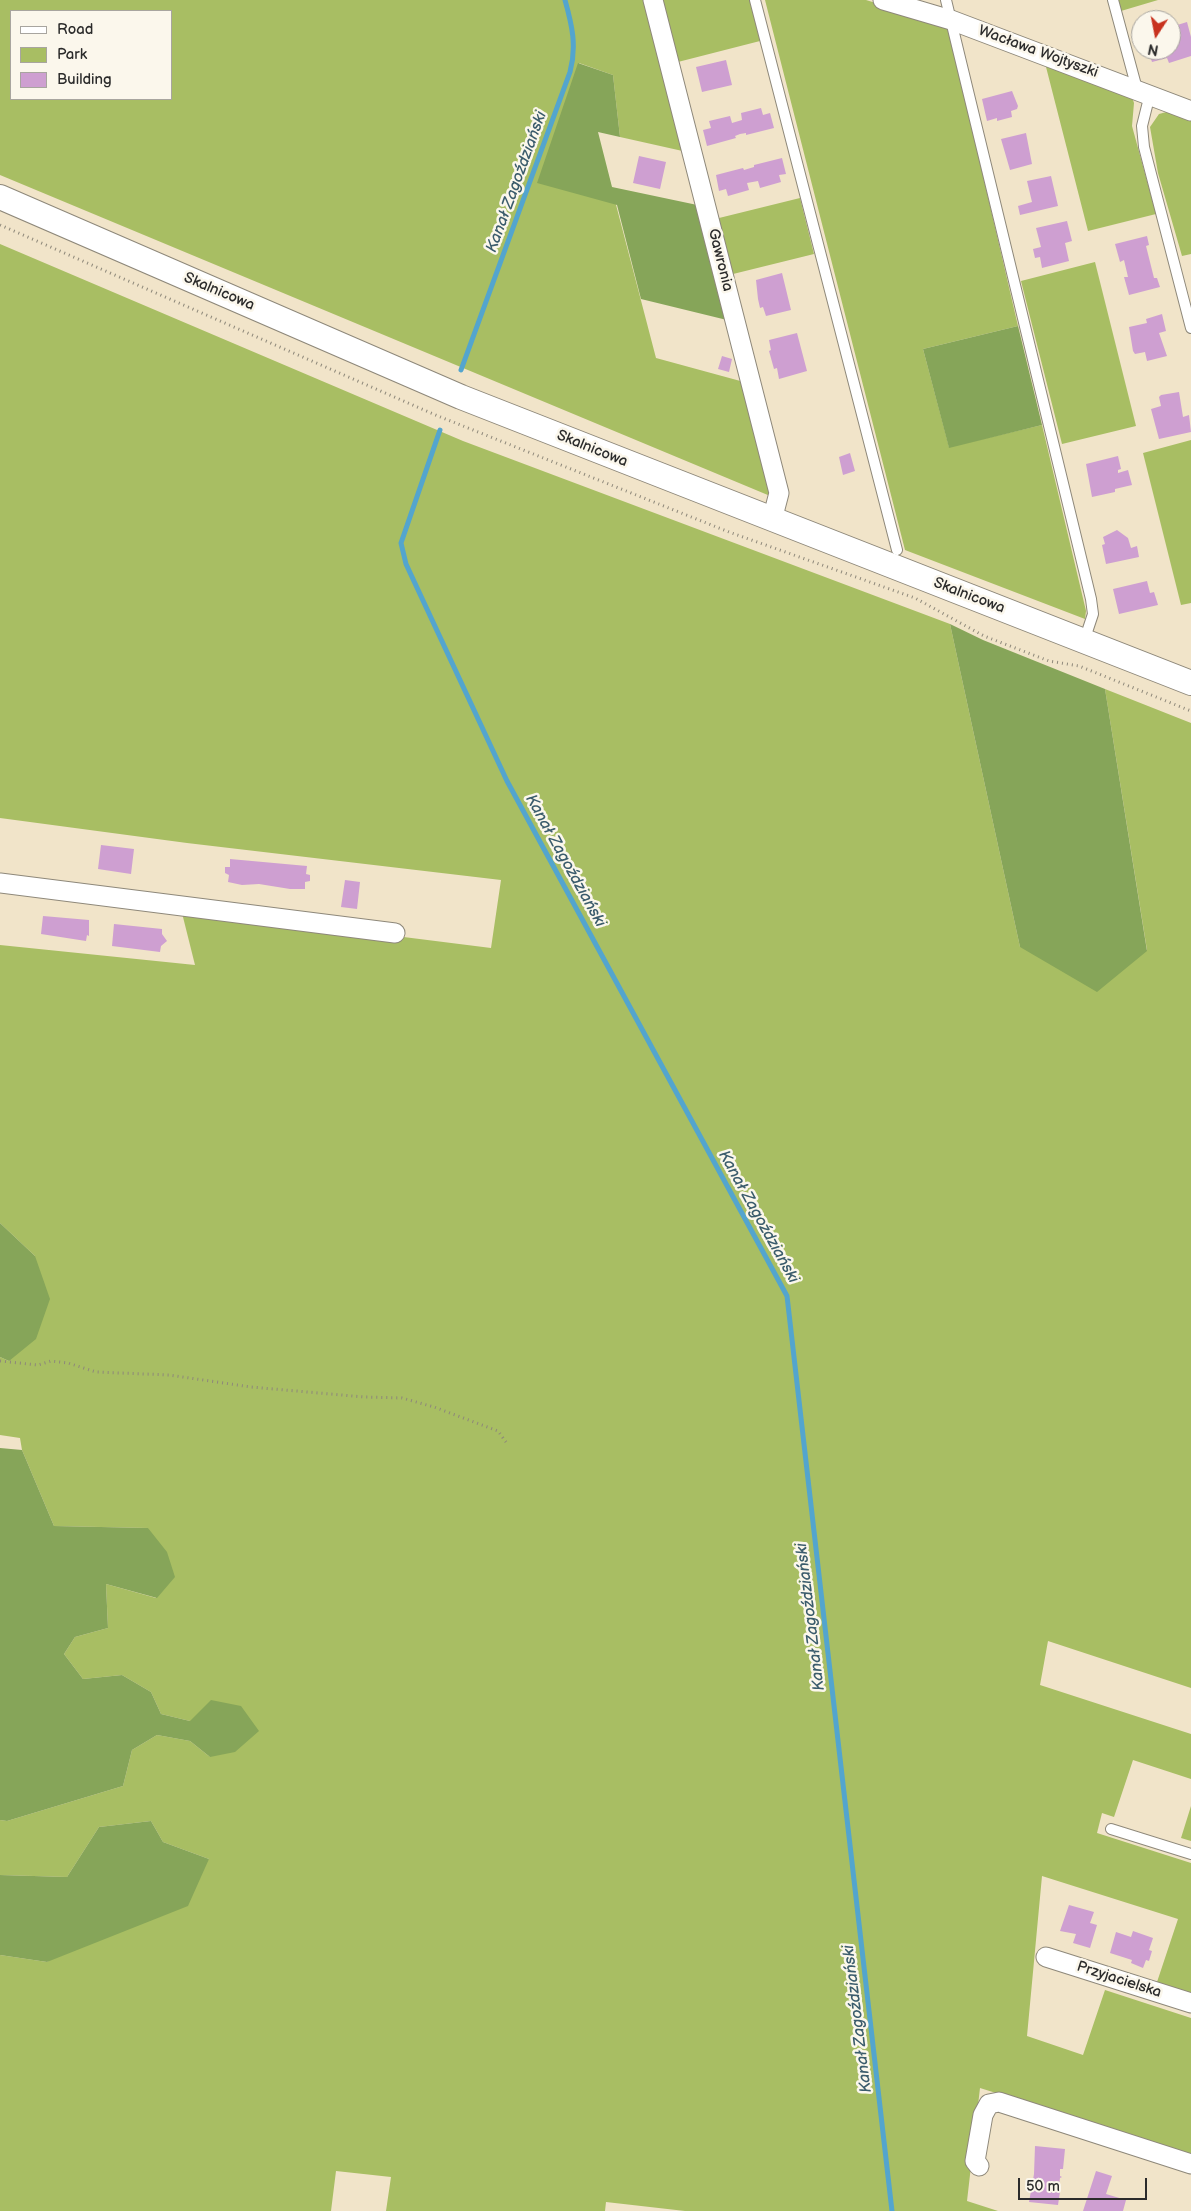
<!DOCTYPE html>
<meta charset="utf-8">
<style>
body{margin:0}
#map{position:relative;width:1191px;height:2211px;overflow:hidden;background:#f1e4c9;font-family:"Balsamiq Sans",sans-serif}
canvas{display:block}
.legend{position:absolute;left:10px;top:10px;width:162px;height:90px;box-sizing:border-box;background:#fbf7ec;border:1px solid #a8a59f;margin:0;padding:6px 9px;list-style:none;font-size:15px;color:#2b2b2b}
.legend li{display:flex;align-items:center;gap:10px;height:25px}
.legend b{width:25px;border:1px solid #a8a59f}
.north{position:absolute;left:1131px;top:10px;width:50px;height:50px;box-sizing:border-box;background:#fbf7ec;border:1px solid #a8a59f;border-radius:50%;rotate:191deg;font-size:14px;font-weight:700;line-height:20px;text-align:center;color:#2b2b2b}
.north::after{content:'';display:block;margin:auto;width:18px;height:22px;background:#c8321e;clip-path:polygon(50% 0,100% 100%,50% 72%,0 100%)}
.scale{position:absolute;left:1018px;top:2178px;width:129px;height:22px;box-sizing:border-box;border:2px solid #2b2b2b;border-top:0;padding-left:6px;font-size:15px;line-height:18px;white-space:nowrap;color:#2b2b2b;-webkit-text-stroke:4px #fbf7ec;paint-order:stroke}
</style>
<div id="map">
<canvas width="1191" height="2211"></canvas>
<ul class="legend">
<li><b style="height:6px;background:#fff"></b>Road</li>
<li><b style="height:14px;background:#a8be63"></b>Park</li>
<li><b style="height:14px;background:#ce9fd1"></b>Building</li>
</ul>
<div class="north">N</div>
<div class="scale">50 m</div>
</div>
<script>
const context = document.querySelector('canvas').getContext('2d');
context.lineJoin = 'round';
function paint(path, color) {
  context.fillStyle = color;
  context.fill(path, 'evenodd');
}
function trace(path, color, width, dash) {
  context.strokeStyle = color;
  context.lineWidth = width;
  context.lineCap = dash ? 'butt' : 'round';
  context.setLineDash(dash || []);
  context.stroke(path);
}
function write(font, color, halo, rows, align = 'center') {
  context.font = font + ' "Balsamiq Sans",sans-serif';
  context.lineWidth = 5;
  context.setLineDash([]);
  context.textBaseline = 'middle';
  context.strokeStyle = halo;
  context.fillStyle = color;
  for (const [text, x, y, turn = 0] of rows) {
    context.save();
    context.translate(x, y);
    context.rotate((+turn || 0) * Math.PI / 180);
    context.textAlign = isNaN(turn) ? turn : align;
    if (halo) context.strokeText(text, 0, 0);
    context.fillText(text, 0, 0);
    context.restore();
  }
}
const green = new Path2D(`
 M0,0H648L687,152L620,137L613,75L579,63L656,358L744,382L775,498L0,175ZM11,11H171V99H11Z
 M659,0H750L760,41L674,63Z
 M765,0H866L948,25L1018,326L923,349L949,447L1042,425L1086,611L1085,619L905,550Z
 M1118,0H1158L1121,11Z
 M1045,63L1130,91L1134,103L1132,126L1156,214L1088,231Z
 M1174,110L1191,118V254L1182,256L1158,173L1150,127L1159,114Z
 M800,198L814,254L729,275L715,219Z
 M0,244L463,441L950,624L1020,947L1147,950L1105,689L1191,723V1688L1048,1641L1040,1685L1191,1734V1779L1133,1760L1114,1817L1102,1813L1097,1833L1191,1863V1996L1156,1985L1178,1919L1042,1876L1027,2036L1083,2055L1105,1990L1191,2018V2154L980,2088L967,2201L998,2211H685L606,2202L605,2211H386L391,2177L336,2171L331,2211H0V1955L47,1962L209,1859L163,1842L151,1821L99,1827L67,1877L0,1875V1820L7,1821L123,1786L132,1750L157,1735L190,1741L210,1757L190,1721L161,1714L151,1692L122,1675L83,1679L64,1654L75,1637L108,1628L106,1584L156,1598L148,1528L54,1526L22,1450L20,1438L0,1435V1357L9,1361L35,1256L0,1223V945L195,965L181,909L491,948L501,880L187,843L0,818Z
 M1095,262L1136,426L1062,444L1021,281Z
 M1191,440V603L1181,605L1143,453Z
 M1191,1806V1841L1181,1838Z`);
const forest = new Path2D(`
 M578,63L613,75L620,137L598,132L612,187L702,206L731,321L641,299L617,205L537,183Z
 M1018,326L1042,425L949,448L923,349Z
 M950,624L983,640L1105,689L1147,951L1097,992L1020,947Z
 M0,1223L35,1256L50,1299L36,1339L9,1361L0,1357Z
 M0,1448L22,1450L54,1526L148,1528L167,1552L175,1577L157,1598L106,1584L108,1628L75,1637L64,1654L83,1679L122,1675L151,1692L161,1714L190,1721L211,1700L241,1706L259,1731L235,1752L210,1757L190,1741L157,1735L132,1750L123,1786L7,1821L0,1820Z
 M151,1821L163,1842L209,1859L188,1906L47,1962L0,1955V1875L67,1877L99,1827Z`);
const stream = new Path2D(`
 M461,370L570,72C577,46 572,25 565,0
 M440,430L401,543L406,564L507,781L787,1296L892,2211`);
const building = new Path2D(`
 M1172,16L1174,26L1187,22L1191,37V56L1169,63L1167,58L1152,62L1148,50H1171Z
 M726,60L732,85L702,92L696,67Z
 M1012,91L1018,106L1017,109L1011,111L1012,117L997,121V118L987,121L982,99Z
 M761,108L763,115L770,113L774,128L746,135V133L740,134L735,136L736,138L707,146L703,130L711,128L709,121L730,116L732,123L742,120L741,113Z
 M1026,133L1032,164L1010,170L1001,139Z
 M639,156L666,162L660,189L633,183Z
 M782,158L786,174L779,175L781,182L760,188L758,181L747,183L749,190L728,196L726,189L719,191L716,175L743,168L744,170L754,167V165Z
 M1051,176L1058,206L1020,215L1018,206L1032,202L1027,181Z
 M1067,221L1072,241L1065,243L1069,261L1042,268L1040,257L1035,258L1033,249L1041,247L1036,228Z
 M1147,236L1149,245L1146,246L1154,278H1157L1160,287L1129,295L1124,277H1128L1124,260L1120,262L1115,244Z
 M782,273L791,310L766,316L763,307L760,308L758,299L756,280Z
 M1162,314L1166,331L1159,333L1167,356L1147,361L1145,352L1135,354L1133,351L1129,327L1147,323L1146,319Z
 M797,333L807,371L779,379L777,368L774,369L769,351L771,350L769,340Z
 M722,356L732,359L729,372L718,369Z
 M1179,392L1183,417L1189,415L1191,432L1159,439L1151,409L1161,406L1159,397L1161,395Z
 M850,453L855,471L843,475L839,457Z
 M1118,456L1121,469L1118,470V473L1128,470L1132,485L1115,489V492L1092,497L1086,464Z
 M1117,530L1128,538L1131,548L1137,546L1139,557L1106,564L1102,545L1105,544L1103,537Z
 M1147,581L1150,593L1154,592L1158,605L1119,614L1113,589Z
 M101,845L134,849L131,874L98,869Z
 M230,859L307,866L306,874L310,875V881L305,882V889H290L259,884L242,885L228,882L229,875L225,873V867H230Z
 M345,880L360,882L357,909L341,907Z
 M43,916L89,920V936L87,935L86,941L41,934Z
 M114,924L162,929V934L167,941L161,946L160,952L112,946Z
 M1069,1905L1094,1912L1090,1923L1097,1925L1090,1948L1073,1943L1076,1934L1060,1931Z
 M1133,1931L1153,1938L1149,1950L1152,1951L1149,1961L1146,1960L1143,1968L1131,1963L1132,1960L1110,1953L1116,1932L1131,1937Z
 M1035,2146L1065,2149L1063,2169H1060V2176L1062,2177L1060,2178L1059,2185H1061L1058,2205L1029,2202L1034,2174Z
 M1096,2171L1112,2176L1106,2194L1126,2200L1123,2211H1083Z`);
const path = new Path2D(`
 M0,225L438,416L729,532L915,598L984,636L1049,661L1079,666L1191,711
 M0,1361L38,1365L51,1361L68,1363L96,1372L169,1375L251,1387L364,1397L402,1398L434,1407L498,1431L506,1442`);
const service = new Path2D(`
 M755,0L897,550
 M946,0L1091,599L1093,614L1084,641
 M1113,0L1137,89
 M1150,94L1142,126L1144,147L1191,328
 M1111,1829L1191,1854`);
const minor = new Path2D(`
 M653,0L779,493L772,520
 M883,0L951,20L1191,111
 M0,883L395,933
 M1046,1957L1191,2003
 M979,2166L975,2161L983,2115L989,2104L999,2102L1191,2164`);
const tertiary = new Path2D(`
 M0,197L461,397L1191,683`);
const streetNames = [
 ["Wacława Wojtyszki",1038,52,20],
 ["Gawronia",720,260,76],
 ["Skalnicowa",219,292,23],
 ["Skalnicowa",592,449,22],
 ["Skalnicowa",969,596,21],
 ["Przyjacielska",1119,1980,18]
];
const waterNames = [
 ["Kanał Zagoździański",517,182,-70],
 ["Kanał Zagoździański",565,861,61],
 ["Kanał Zagoździański",758,1217,61],
 ["Kanał Zagoździański",811,1617,-97],
 ["Kanał Zagoździański",858,2019,-97]
];
paint(green, '#a8be63');
paint(forest, '#86a559');
trace(stream, '#53a5ce', 5);
paint(building, '#ce9fd1');
trace(service, '#8e887a', 12);
trace(minor, '#8e887a', 21);
trace(tertiary, '#8e887a', 26);
trace(path, '#8e887a', 3, [1, 4]);
trace(service, '#fff', 10);
trace(minor, '#fff', 19);
trace(tertiary, '#fff', 24);
write('15px', '#2b2b2b', '#fbf7ec', streetNames);
write('italic 16px', '#3b5c6c', '#fbf7ec', waterNames);
</script>
